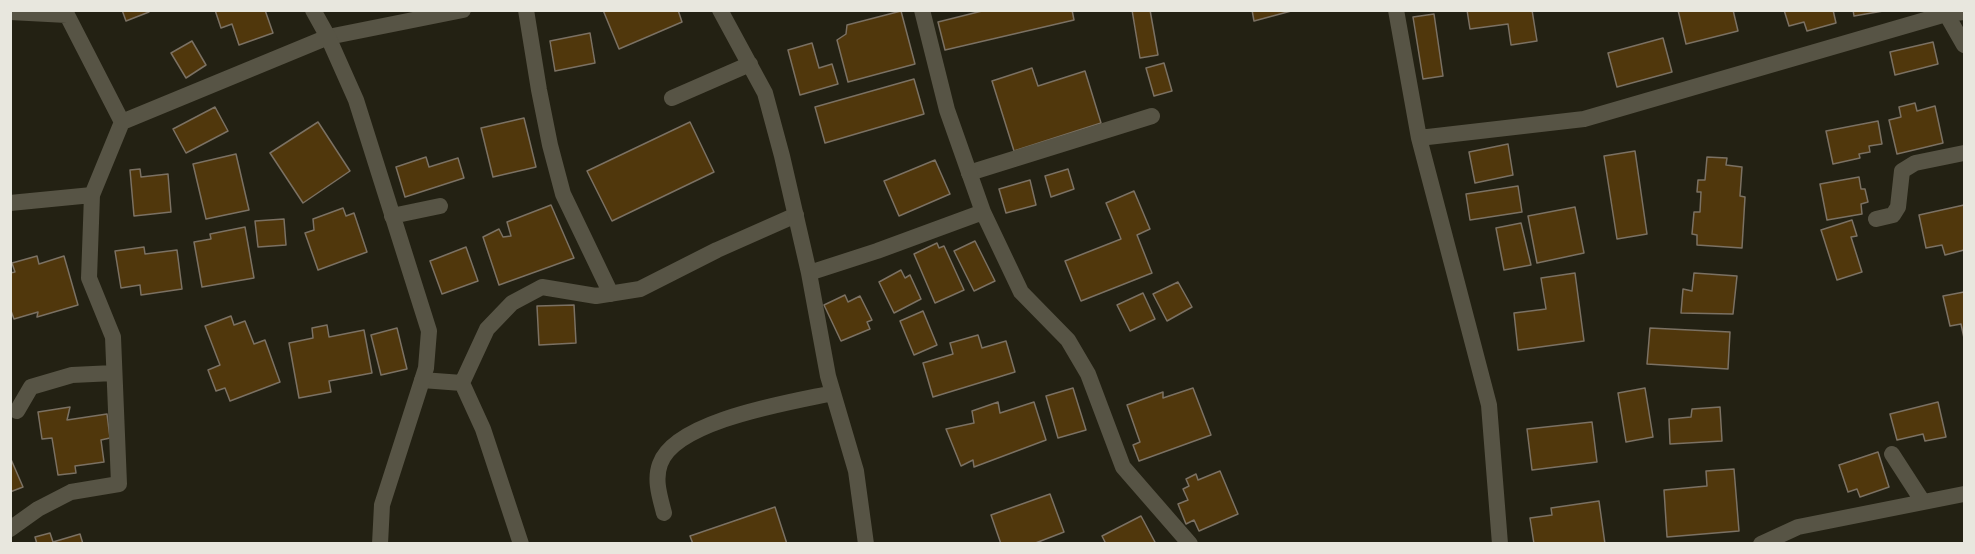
<!DOCTYPE html>
<style>
body{margin:0}
#map{position:relative;width:1975px;height:554px;overflow:hidden;background:#232113;font-family:Arial,sans-serif}
canvas{display:block}
.frame{position:absolute;inset:0;border:12px solid #e8e7de;pointer-events:none}
</style>
<div id="map">
<canvas width="1975" height="554"></canvas>
<div class="frame"></div>
</div>
<script>
const context = document.querySelector('canvas').getContext('2d');
context.lineJoin = 'round';
function paint(path, color) {
  context.fillStyle = color;
  context.fill(path, 'evenodd');
}
function trace(path, color, width, dash) {
  context.strokeStyle = color;
  context.lineWidth = width;
  context.lineCap = dash ? 'butt' : 'round';
  context.setLineDash(dash || []);
  context.stroke(path);
}
const building = new Path2D(`
 M122,10H148L149,12L126,21Z
 M215,10H265L273,33L239,45L232,24L221,28Z
 M603,10H678L682,22L619,49Z
 M986,10H1072L1074,20L945,50L938,22Z
 M1132,10H1150L1158,55L1140,58Z
 M1252,10H1295L1254,21Z
 M1467,10H1532L1537,41L1511,45L1508,24L1470,29Z
 M1678,10H1733L1738,31L1686,44Z
 M1784,10H1833L1836,23L1807,31L1804,22L1789,26Z
 M1853,10H1889L1854,16Z
 M901,11L915,64L848,82L837,40L846,34L847,25Z
 M1434,14L1443,76L1423,79L1413,17Z
 M590,33L595,63L555,71L550,41Z
 M1663,38L1672,72L1617,87L1608,53Z
 M192,41L206,65L186,78L171,53Z
 M1933,42L1938,64L1895,75L1890,52Z
 M812,43L819,68L832,64L838,84L800,95L788,50Z
 M1164,63L1172,91L1154,96L1146,68Z
 M1032,68L1038,86L1085,71L1101,123L1014,151L992,81Z
 M914,79L924,114L825,143L815,107Z
 M1915,103L1917,111L1935,106L1943,143L1897,154L1889,120L1901,117L1899,107Z
 M215,107L228,131L186,153L173,129Z
 M524,118L536,167L493,177L481,128Z
 M1878,121L1882,144L1869,146L1870,152L1859,154L1860,158L1833,164L1826,131Z
 M318,122L350,171L303,203L270,153Z
 M690,122L714,172L612,221L587,171Z
 M1508,144L1513,175L1475,183L1469,152Z
 M1635,151L1647,234L1617,239L1604,156Z
 M236,154L249,210L206,219L193,164Z
 M426,157L429,167L458,158L464,178L405,197L396,167Z
 M1707,157L1727,158L1726,165L1742,167L1740,196L1745,197L1742,248L1697,245V235L1692,234L1694,212H1700L1701,192H1697L1698,180H1705Z
 M935,160L950,194L899,216L884,181Z
 M140,169L141,177L168,174L171,212L134,216L130,170Z
 M1068,169L1074,189L1051,197L1045,176Z
 M1859,177L1861,189H1865L1868,202L1861,204L1862,214L1827,220L1820,184Z
 M1030,180L1036,205L1006,213L999,189Z
 M1518,186L1522,212L1470,220L1466,194Z
 M1134,191L1150,229L1137,235L1152,273L1081,301L1065,261L1121,239L1106,203Z
 M551,205L574,258L499,285L483,237L499,229L503,237L511,236L507,222Z
 M1964,205V250L1945,255L1942,245L1926,248L1919,215Z
 M1575,207L1584,253L1537,263L1528,216Z
 M343,208L346,216L354,213L367,252L318,270L305,233L314,230L313,219Z
 M284,219L286,245L258,247L255,221Z
 M1852,220L1857,236L1851,237L1862,272L1837,280L1821,230Z
 M1521,223L1531,265L1504,270L1496,228Z
 M245,227L254,278L202,287L194,242L211,239L210,234Z
 M975,241L995,281L974,291L954,251Z
 M937,243L939,248L944,246L964,290L935,303L914,254Z
 M144,247L145,254L177,250L182,289L141,295L140,285L121,288L115,251Z
 M466,247L478,281L442,294L430,261Z
 M37,256L39,264L64,256L78,305L37,317L38,312L14,319L10,308V273L15,272L12,263Z
 M901,270L905,278L910,275L921,299L894,313L879,282Z
 M1575,273L1584,341L1518,350L1514,313L1546,309L1541,278Z
 M1694,273L1737,276L1733,314L1681,313L1683,289L1692,291Z
 M1178,282L1192,307L1167,321L1153,294Z
 M1964,292V338L1961,324L1950,326L1943,296Z
 M1143,293L1155,319L1130,331L1117,305Z
 M845,295L848,302L860,296L872,320L867,322L870,329L841,341L824,305Z
 M574,305L576,343L539,345L537,306Z
 M923,311L937,345L914,355L900,321Z
 M231,316L234,325L245,321L254,344L265,340L280,382L230,401L225,388L216,391L208,370L220,365L205,326Z
 M327,325L329,337L364,330L372,373L329,381L331,392L299,398L289,343L313,338L312,328Z
 M397,328L407,369L381,375L371,335Z
 M1650,328L1730,332L1728,369L1647,364Z
 M978,335L982,348L1006,341L1015,372L933,397L923,363L953,354L950,343Z
 M1073,388L1086,430L1058,438L1046,396Z
 M1193,388L1211,435L1139,461L1133,445L1140,442L1127,405L1163,392V398Z
 M1645,388L1653,437L1626,442L1618,393Z
 M998,402L1000,413L1034,402L1046,440L974,467L973,460L961,466L946,429L974,423L972,411Z
 M1938,402L1946,437L1925,441L1923,434L1897,440L1890,414Z
 M70,407L67,420L107,414L110,438L101,440L104,462L75,466L76,473L58,475L52,438L42,439L38,412Z
 M1720,407L1722,441L1670,444L1669,419L1691,417L1692,409Z
 M1592,422L1597,462L1532,470L1527,429Z
 M1878,452L1889,487L1860,497L1857,489L1848,492L1839,465Z
 M10,457L23,487L10,492Z
 M1734,469L1739,531L1667,537L1664,490L1707,486L1706,471Z
 M1220,471L1238,514L1199,531L1194,520L1186,524L1178,504L1188,500L1183,489L1189,486L1186,479L1196,474L1198,480Z
 M1050,494L1064,532L1033,544H1001L991,515Z
 M1599,501L1605,544H1534L1530,518L1552,515L1551,508Z
 M775,507L787,544H693L690,536Z
 M1141,516L1156,544H1106L1102,536Z
 M50,533L53,542L80,534L83,544H37L35,537Z`);
const service = new Path2D(`
 M526,10L539,90L550,145L563,194L611,294
 M328,37L463,10
 M969,173L1152,116
 M422,380L462,383L487,329L512,303L542,287L596,296L640,289L717,250L796,215
 M462,383L483,429L521,544`);
const minor = new Path2D(`
 M313,10L328,37L356,100L429,331L426,368L382,505L380,544
 M720,10L765,93L782,156L809,273L828,376L856,471L866,544
 M922,10L947,110L983,212L1021,292L1068,340L1088,374L1123,467L1190,544
 M1396,10L1419,138L1489,405L1500,544
 M1944,10L1964,45
 M10,12L67,15L122,122
 M672,98L750,64
 M1419,138L1584,119L1946,14L1964,12
 M10,203L92,195
 M392,216L440,206
 M1876,219L1893,215L1898,207L1902,171L1915,163L1964,153
 M809,273L877,251L983,212
 M17,411L31,387L72,375L114,373
 M1892,454L1923,502
 M664,513C660,497 654,480 660,464C675,420 792,402 833,393
 M10,529L38,509L71,492L119,484L113,337L89,278L92,195L122,122L328,37
 M1761,544L1798,527L1964,494`);
paint(building, '#50370c');
trace(building, '#7b7163', 1.5);
trace(service, '#575445', 16);
trace(minor, '#575445', 16);
</script>
